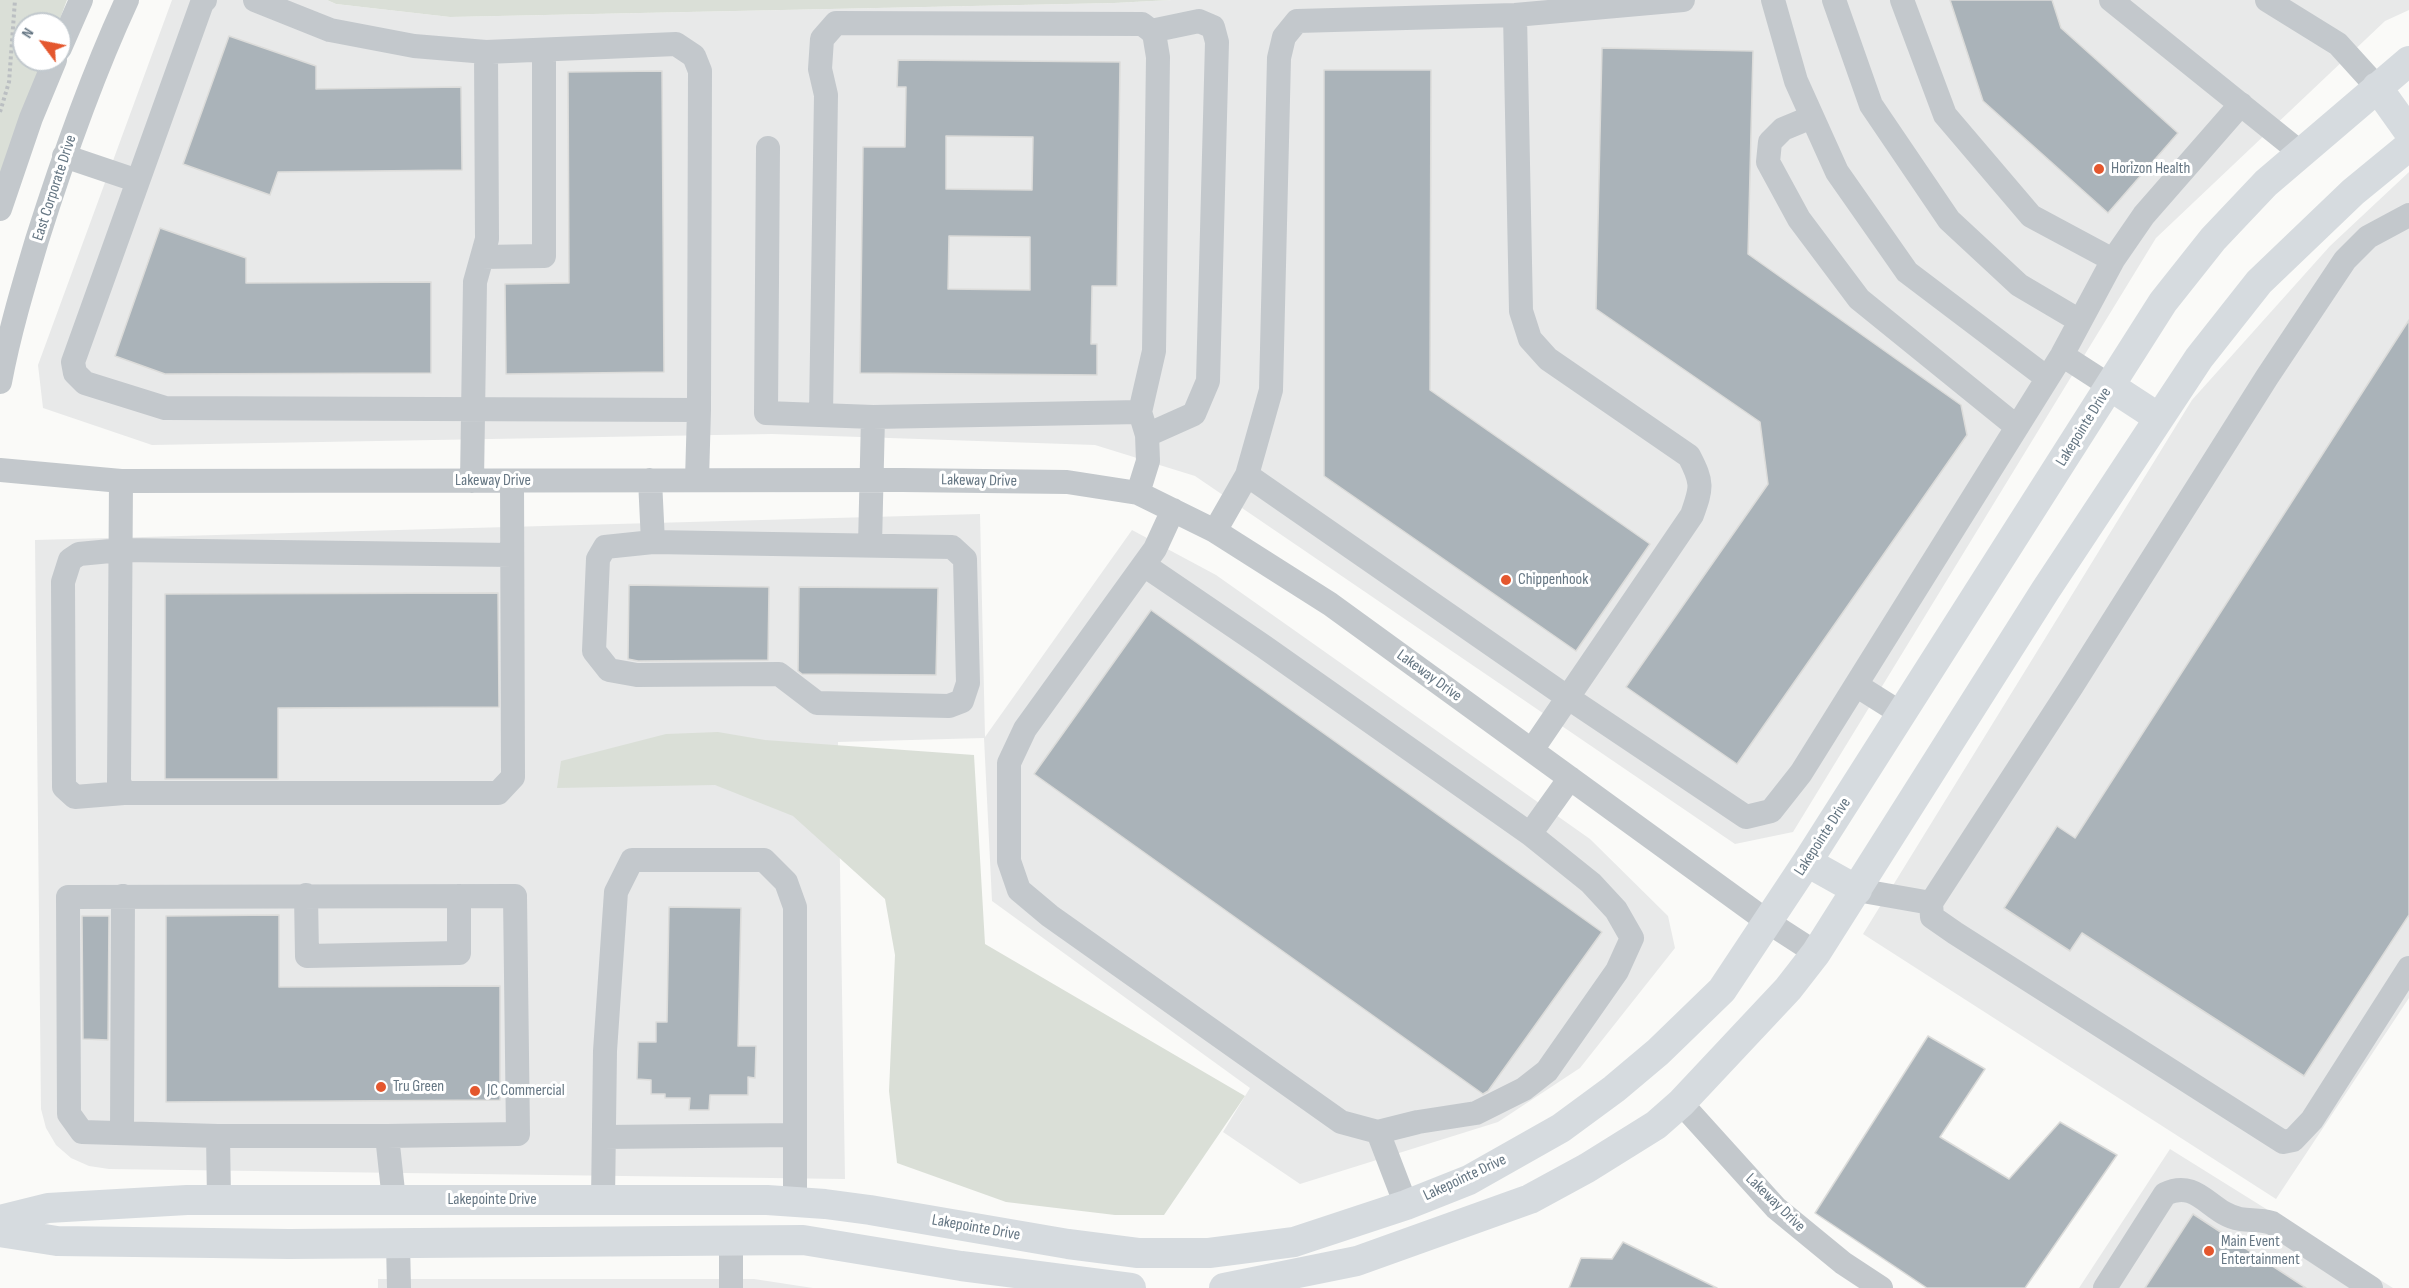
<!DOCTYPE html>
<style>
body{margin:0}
#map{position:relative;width:2409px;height:1288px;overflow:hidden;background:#fafaf8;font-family:"Sofia Sans Condensed",sans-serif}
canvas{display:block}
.north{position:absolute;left:12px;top:12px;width:60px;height:60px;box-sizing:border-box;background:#fff;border:2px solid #c1c8cd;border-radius:50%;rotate:302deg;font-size:16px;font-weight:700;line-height:24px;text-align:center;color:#657683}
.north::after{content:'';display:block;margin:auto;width:21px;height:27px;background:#e4572e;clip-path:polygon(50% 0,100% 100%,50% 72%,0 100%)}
</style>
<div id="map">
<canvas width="2409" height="1288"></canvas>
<div class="north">N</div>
</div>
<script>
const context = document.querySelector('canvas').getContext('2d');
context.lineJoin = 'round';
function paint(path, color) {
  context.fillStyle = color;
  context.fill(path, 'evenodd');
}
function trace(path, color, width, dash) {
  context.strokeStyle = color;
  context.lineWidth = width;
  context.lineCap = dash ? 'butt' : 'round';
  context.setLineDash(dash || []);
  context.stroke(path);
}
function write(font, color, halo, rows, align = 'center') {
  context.font = font + ' "Sofia Sans Condensed",sans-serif';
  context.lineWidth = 6;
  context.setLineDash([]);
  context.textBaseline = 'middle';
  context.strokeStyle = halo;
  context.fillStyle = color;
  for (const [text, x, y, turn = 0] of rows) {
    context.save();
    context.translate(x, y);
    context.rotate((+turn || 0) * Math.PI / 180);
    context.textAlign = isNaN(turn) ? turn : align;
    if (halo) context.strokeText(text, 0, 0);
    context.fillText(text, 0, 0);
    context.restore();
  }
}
const built = new Path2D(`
 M172,0H327L336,4L450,17L1114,3L1172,0H2409V10L2385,21L2156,238L1793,832L1735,844L1195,476L1095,445L772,434L152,445L43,408L38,365Z
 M2409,172V998L2276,1199L1863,934L2192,400L2330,246Z
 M980,514L985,737L1132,530L1216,575L1590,839L1668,916L1675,948L1580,1068L1498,1122L1300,1184L1223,1132L1250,1088L992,901L984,738L838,742L845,1179L109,1169L89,1166L71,1158L56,1145L46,1128L41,1109L35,540Z
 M2170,1149L2393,1288H2079Z
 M378,1279H754L813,1288H378Z`);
const green = new Path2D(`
 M0,0H67L58,24H24V60H44L0,176Z
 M327,0H1171L1114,3L450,17L336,4Z
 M718,732L765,740L974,755L985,944L1245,1096L1164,1215H1115L1006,1202L897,1163L889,1091L895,955L885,899L793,816L715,785L557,788L561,761L666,734Z`);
const building = new Path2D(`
 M1950,0H2052L2061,28L2178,133L2108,213L1983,101Z
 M229,36L316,66V89L461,87L462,170L278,172L270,195L183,164Z
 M1602,48L1753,51L1748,254L1961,405L1967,435L1737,764L1626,687L1768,484L1760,422L1596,309Z
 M898,60L1120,62L1117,286H1092L1091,344H1097V375L860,373L863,147H905L906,87H897ZM946,136L1033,137L1032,190L946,189ZM949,236L1030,237V290L948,289Z
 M1324,70H1431L1430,390L1650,544L1576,651L1324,476Z
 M662,71L664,372L506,374L505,284L569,283L568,72Z
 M160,228L246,258V283L431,282V373L165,374L115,356Z
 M2409,320V915L2304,1076L2082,933L2070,951L2004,908L2057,826L2075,838Z
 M629,585L769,587L768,660L638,661L628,659Z
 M799,587L938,588L936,675L802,674L798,671Z
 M498,593L499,707L278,708V779H165V594Z
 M1151,610L1602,932L1488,1091L1483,1094L1034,774Z
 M669,907L741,908L738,1046H756L755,1078L748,1077V1095H710L709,1110H689L690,1098H665V1094H651V1080L637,1079L638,1042H656V1022H667Z
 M279,915V987L500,986V1100L166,1102V916Z
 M82,916H109L108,1040L83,1039Z
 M1928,1036L1985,1069L1940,1137L2009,1179L2060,1122L2117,1155L2025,1288H1927L1815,1213Z
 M2193,1214L2306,1288H2145Z
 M1623,1242L1717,1288H1569L1581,1258L1612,1259Z`);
const path = new Path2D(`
 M0,112L9,82L15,0`);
const minor = new Path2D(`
 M205,0L202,3L73,362L75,373L85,383L165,408L699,410L700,71L694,56L676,44L486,52L414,46L330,30L255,0
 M1773,0L1796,81L1837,172L1907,272L2047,378
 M1834,0L1871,105L1949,220L2019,285L2080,321
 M1902,0L1945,115L2031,216L2113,260
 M2111,0L2301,153
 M2267,0L2338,44L2377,87
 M1515,15L1521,311L1530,339L1548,359L1689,456C1703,483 1702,487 1692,515L1532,750
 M60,48L81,0
 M1812,117L1783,129L1770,142L1768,162L1799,219L1859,299L2017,427
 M768,148L766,413L873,417L870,545
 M64,156L138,181
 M0,209L31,118L55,60
 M2409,215L2368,237L2345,260L2267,377L2072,686L1931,903L1932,917L1955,933L2283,1142L2293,1140L2312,1120L2409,968
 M482,257L544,256V50
 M2062,355L2110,386
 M0,382C9,334 23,287 37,240C63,158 91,78 127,0
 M821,415L826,95L820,69L822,39L836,23L1142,24L1154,33L1158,57L1154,351L1140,412L1147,435L1148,461L1138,493
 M873,417L1140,412
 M1147,435L1194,414L1208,381L1217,42L1213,27L1199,21L1151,31
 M0,470L121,481L902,480L1067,482L1138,493L1215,531L1330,604L1768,922L1816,953
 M1247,475L1567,697L1746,817L1771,811L1801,773L2062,355L2113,260L2144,215L2241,104
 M650,480L653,542L605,547L598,559L594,651L609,670L637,675L779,674L817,703L949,706L962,701L968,683L965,559L952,547L653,542
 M697,480L699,410
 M121,481L119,782L124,793H498L513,777L512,481
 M472,481L475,282L487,239L486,52
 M1173,510L1155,549L1025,729L1009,763V861L1019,890L1050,916L1341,1122L1378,1132L1406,1205
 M1215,531L1247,475L1271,390L1279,58L1284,37L1297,21L1515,15L1683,0
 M1144,565L1263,646L1530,834L1591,883L1616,910L1632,938L1617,971L1547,1071L1524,1089L1476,1113L1418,1122L1378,1132
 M1856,685L1902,714
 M124,793L75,797L64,787L63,582L70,560L79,554L121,550L512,555
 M1530,834L1570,778
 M1857,890L1931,903
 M306,895L307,956L459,953V896
 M1681,1103L1776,1208L1843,1263L1881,1288
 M122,1133L123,896
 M218,1136H387
 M604,1137L795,1135
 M219,1200L218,1136L82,1132L69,1114L68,897L515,896L518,1134L387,1136L394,1200
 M603,1200L605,1051L616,892L632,860H764L786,882L795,907V1202
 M398,1243L399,1288
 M731,1288V1240
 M2105,1288L2165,1194C2198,1178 2210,1214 2240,1219C2251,1221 2259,1219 2272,1223L2371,1288`);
const major = new Path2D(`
 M2377,87L2409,132
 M2110,386L2159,418
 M1807,862L1857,890
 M0,1220L48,1208L187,1200H767L825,1204L870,1210L1068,1244L1138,1253H1209L1294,1242L1406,1205L1469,1180L1561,1128L1614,1089L1658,1052L1722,990L1807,862L2163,302L2213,239L2266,183L2409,61
 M0,1232L57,1241L289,1244L803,1240L961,1266L1131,1288
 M1224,1288L1357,1261L1530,1199L1587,1168L1656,1125L1681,1103L1788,989L1816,953L2045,591L2199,358L2259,282L2353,192L2409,146`);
const markers = [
 [2099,169,6,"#e4572e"],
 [1506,580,6,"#e4572e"],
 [381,1087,6,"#e4572e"],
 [475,1091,6,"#e4572e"],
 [2209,1251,6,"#e4572e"]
];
const poiNames = [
 ["Horizon Health",2111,169],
 ["Chippenhook",1518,580],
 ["Tru Green",393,1087],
 ["JC Commercial",487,1091],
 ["Main Event",2221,1242],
 ["Entertainment",2221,1260]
];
const streetNames = [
 ["East Corporate Drive",55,188,-72],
 ["Lakepointe Drive",2084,427,-58],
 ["Lakeway Drive",493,481],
 ["Lakeway Drive",979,481,1],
 ["Lakeway Drive",1429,676,36],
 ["Lakepointe Drive",1823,837,-57],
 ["Lakepointe Drive",1465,1178,-25],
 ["Lakepointe Drive",492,1200],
 ["Lakeway Drive",1775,1203,44],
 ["Lakepointe Drive",976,1228,10]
];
paint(built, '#e8e9e9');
paint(green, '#dadfd7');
paint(building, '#aab3b9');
trace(building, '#dcdcda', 1.5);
trace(path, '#bbbfc2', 4, [3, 3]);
trace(minor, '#c3c8cc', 24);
trace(major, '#d6dbdf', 30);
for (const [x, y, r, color] of markers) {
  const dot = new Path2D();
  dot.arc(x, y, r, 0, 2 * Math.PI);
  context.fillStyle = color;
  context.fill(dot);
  trace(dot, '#fff', 2);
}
write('16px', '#657683', '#fff', poiNames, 'left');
write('16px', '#657683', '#fff', streetNames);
</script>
